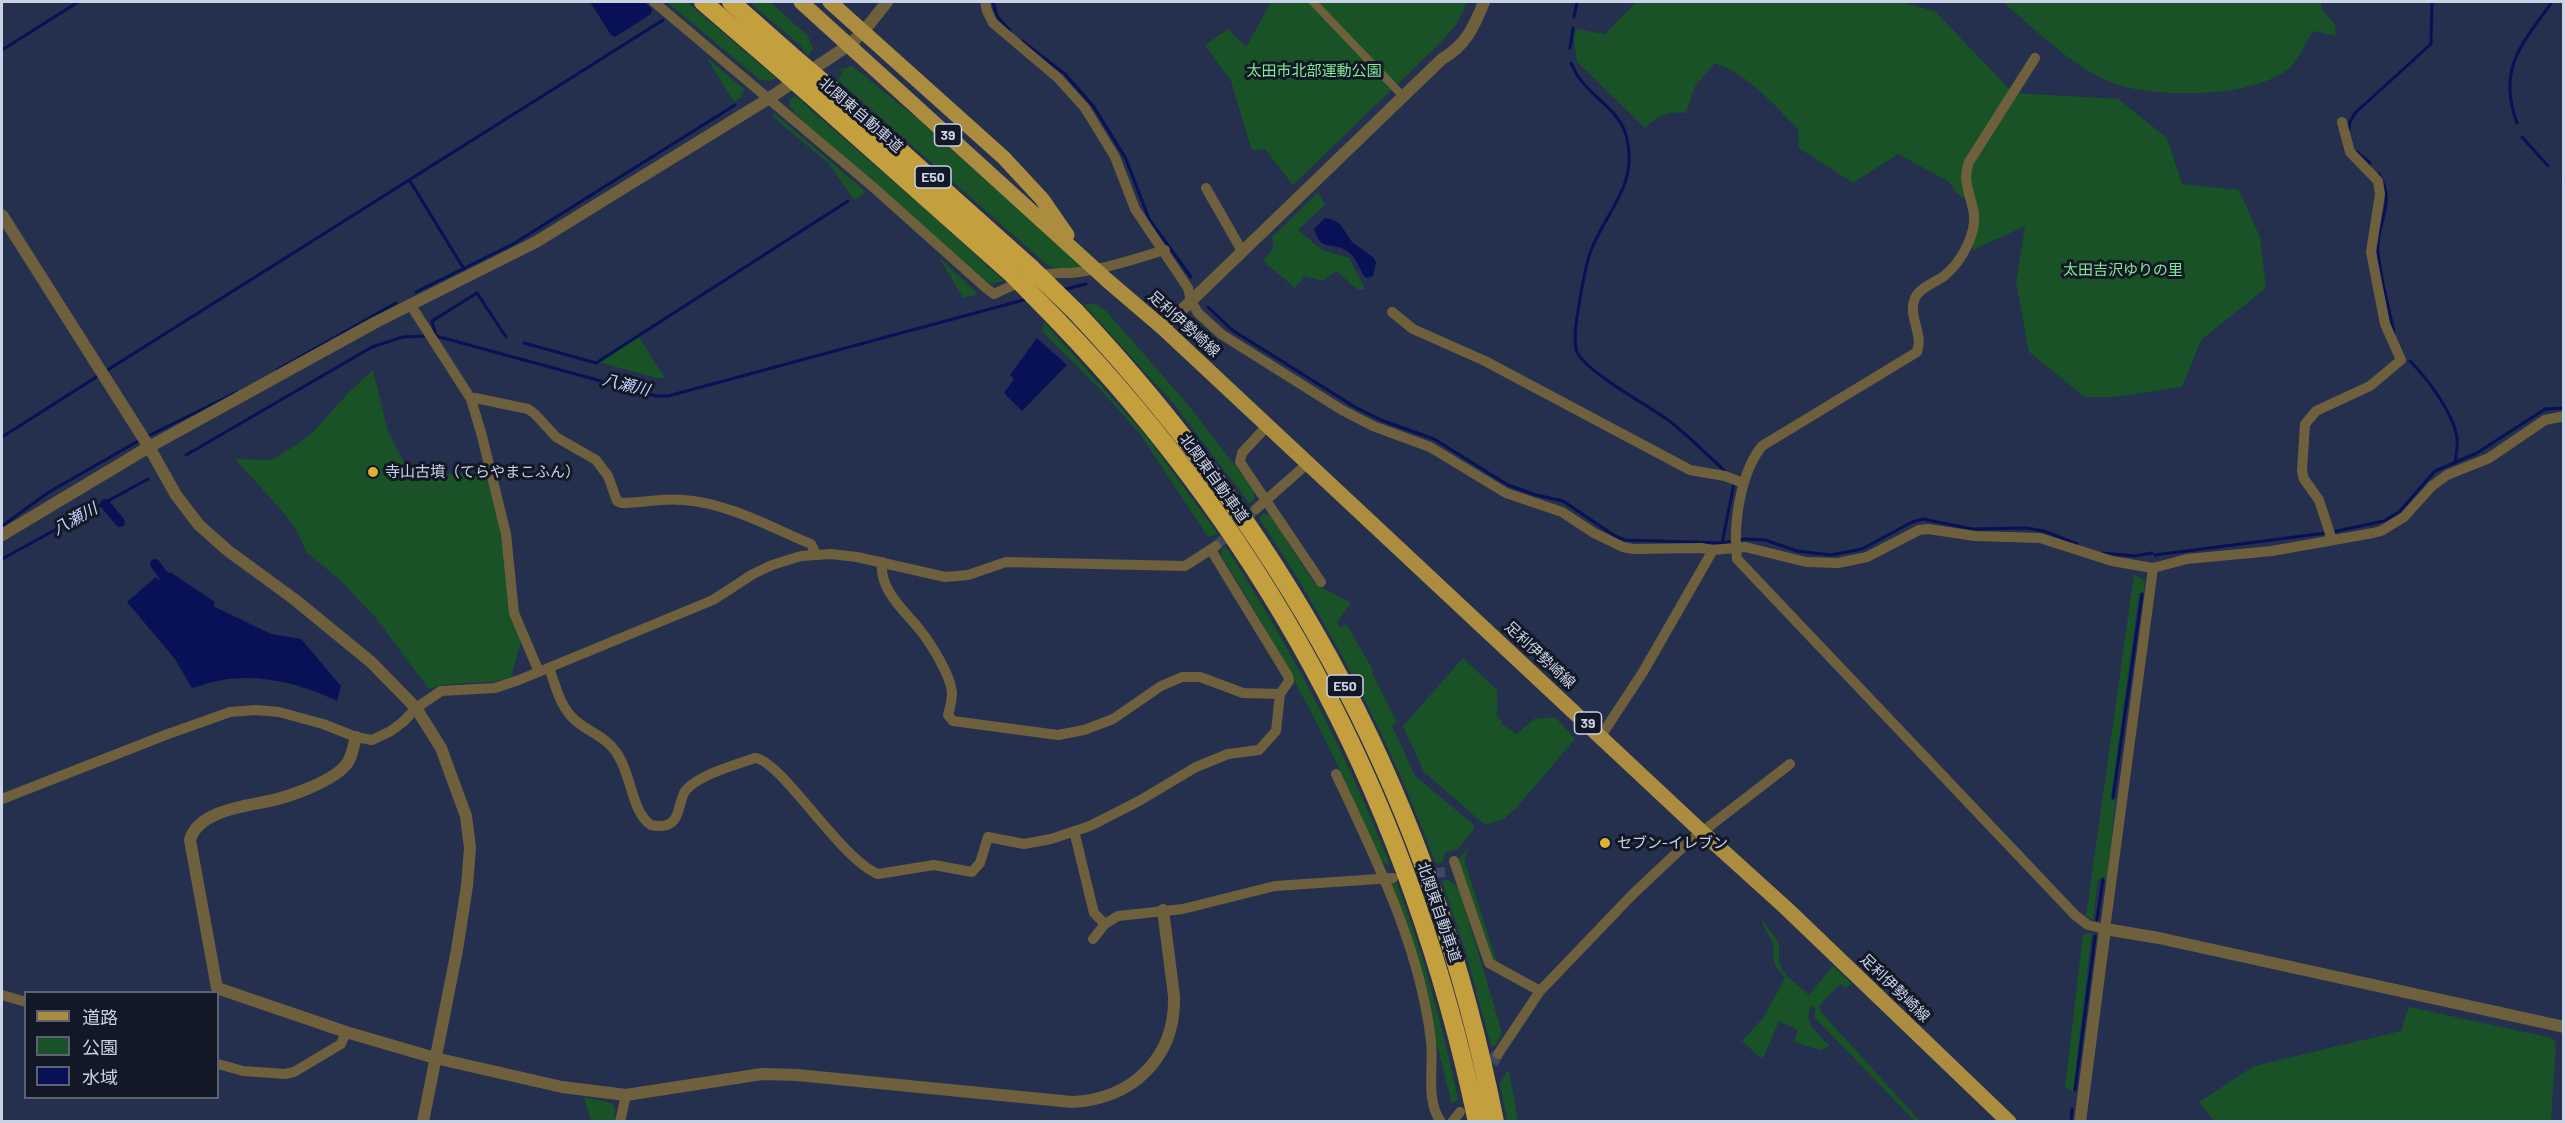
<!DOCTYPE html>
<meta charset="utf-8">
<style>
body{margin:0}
#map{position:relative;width:2565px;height:1123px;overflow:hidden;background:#24304e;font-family:Barlow,"Noto Sans JP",sans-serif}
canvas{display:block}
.frame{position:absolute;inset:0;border:3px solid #cad2e5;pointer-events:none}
.legend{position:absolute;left:24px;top:991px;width:195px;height:108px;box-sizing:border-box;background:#131826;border:2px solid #5c6272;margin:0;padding:8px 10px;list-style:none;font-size:18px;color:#cad2e5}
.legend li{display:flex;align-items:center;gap:12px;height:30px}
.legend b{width:30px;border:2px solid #5c6272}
</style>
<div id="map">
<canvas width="2565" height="1123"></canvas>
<div class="frame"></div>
<ul class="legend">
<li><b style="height:8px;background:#ac8d3f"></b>道路</li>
<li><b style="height:16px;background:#195226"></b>公園</li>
<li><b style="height:16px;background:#081155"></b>水域</li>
</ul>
</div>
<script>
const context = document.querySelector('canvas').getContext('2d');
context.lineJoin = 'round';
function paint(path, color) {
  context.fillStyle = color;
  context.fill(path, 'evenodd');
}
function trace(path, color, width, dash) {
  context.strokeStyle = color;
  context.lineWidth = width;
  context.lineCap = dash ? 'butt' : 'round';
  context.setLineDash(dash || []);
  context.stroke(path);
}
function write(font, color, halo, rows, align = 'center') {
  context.font = font + ' Barlow,"Noto Sans JP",sans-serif';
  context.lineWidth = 6;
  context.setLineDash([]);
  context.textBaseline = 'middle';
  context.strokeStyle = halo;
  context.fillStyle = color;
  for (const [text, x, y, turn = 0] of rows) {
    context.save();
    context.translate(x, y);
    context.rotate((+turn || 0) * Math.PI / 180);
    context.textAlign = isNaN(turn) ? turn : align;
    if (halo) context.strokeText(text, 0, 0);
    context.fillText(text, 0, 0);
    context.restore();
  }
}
const green = new Path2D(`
 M667,2H687L776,78L770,81L760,80Z
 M749,2H770L808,36L813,49L808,56L801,46Z
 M1271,2H1467L1456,25L1439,44L1293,185L1265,149L1252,151L1231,81L1205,45L1228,29L1246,47Z
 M1636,2H1900L1935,11L2013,93L2118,99L2167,138L2182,184L2239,190L2260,237L2266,288L2201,340L2182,387L2114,397H2085L2029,352L2016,282L2025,226L1973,250L1967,200L1957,194L1949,182L1898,154L1853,183L1799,148L1798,129C1773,104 1749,75 1715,63L1695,86L1686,113C1667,111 1658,116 1645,128L1577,62L1574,40L1576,29L1605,34Z
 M2003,2H2322L2321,9L2335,24L2336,36L2313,31C2306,42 2298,61 2288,69C2252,98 2161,98 2118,85C2076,71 2036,30 2003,2Z
 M706,57L745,90L741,92L743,96L734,102Z
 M852,66L918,119L1081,266L1078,269L1052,268L1046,264L838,80L843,71H835Z
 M794,96L803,100L804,104L932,215L1004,281L990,284L797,116L790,106L789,100Z
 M775,114L866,192L854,200L829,164L772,116Z
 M1318,192L1325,205L1298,230L1322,250L1349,258L1365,289L1358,290L1336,271L1323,281L1305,276L1295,288L1263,261L1273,248L1272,237Z
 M939,257L978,294L963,298Z
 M1094,303L1106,311L1185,401L1254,490V500L1249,503L1174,404L1084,305Z
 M1044,322L1147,437L1218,534L1208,537L1140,434L1101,390L1042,331Z
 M639,337L665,378H656L599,362Z
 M373,370L388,432L410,474L413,476L485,472L501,533L521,641L511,677C484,687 456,679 429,689L375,617L340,580L306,552L297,531L283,512L235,459L272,460L296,445L314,431L349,392Z
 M1263,514L1270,515L1314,583L1351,603L1337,623L1339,627L1347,625L1373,670L1372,673L1397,722L1392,725L1415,776L1474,825V829L1458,849L1445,852L1443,862L1436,864C1391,742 1331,626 1259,518Z
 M1226,547C1291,648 1346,752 1390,865H1387L1380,860C1336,753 1282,653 1221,555L1222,548Z
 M2134,574L2145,581L2143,595L2139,594L2111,797L2116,798L2107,880L2098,879L2093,920L2086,916Z
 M1463,658L1497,690V716L1502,721L1501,724L1517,734L1534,719L1555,717L1575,739L1517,807L1504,819L1485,825L1424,772L1403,726Z
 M1470,846L1464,859L1497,963L1490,958L1458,860Z
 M1449,880L1459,888L1502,1033L1495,1046H1491L1465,950L1442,881Z
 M1393,882L1397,884C1424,954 1442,1026 1458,1099L1452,1104L1435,1037L1390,883Z
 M1763,921L1779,943V964L1788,977L1809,995L1833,966L1851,983L1846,989L1841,984L1823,1001L1819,1007L1821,1012L1920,1121H1915L1814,1017L1816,1009L1812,1005C1801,1022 1818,1034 1830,1046L1820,1050L1794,1042L1798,1030L1779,1021L1764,1056L1760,1058L1742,1041L1764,1017L1785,978L1776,967L1773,959L1774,945L1763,925Z
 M2087,933H2092L2073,1091L2065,1087L2083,935Z
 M2409,1007L2552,1038L2556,1043L2551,1121H2214L2199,1102L2254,1066L2401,1031Z
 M1507,1071H1509L1518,1121H1507L1500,1083Z
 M584,1097L612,1103L615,1109V1121H591Z`);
const water = new Path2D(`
 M590,2H644L652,9L651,14L615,37L611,35Z
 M1325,218L1334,220L1340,224L1352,242L1374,258L1376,263L1373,276L1367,278L1364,276C1359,268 1356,257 1347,251C1330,240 1322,254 1314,229Z
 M1037,338L1067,365L1022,411L1004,393L1014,379L1010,375Z
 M170,572L215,602L213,606L271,634L301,639L341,686L337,701C303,685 267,675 229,679C217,680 204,685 192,688L175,659L127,602L156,577L159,580Z`);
const stream = new Path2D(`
 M993,2L997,16L1010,31
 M1574,17L1577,2
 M1022,41L1065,74L1094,107L1126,159L1149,219L1191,277
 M1570,48L1573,28
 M2,50L78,2
 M1571,63C1574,68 1576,75 1580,79C1595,100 1622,112 1627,139C1638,187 1605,212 1590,253C1584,272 1581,292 1578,311C1576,323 1573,341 1577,352C1585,371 1649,406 1668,420C1688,435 1707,455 1726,472
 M2517,123C2497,68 2522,44 2552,2
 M2349,130L2350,122L2355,113L2431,44L2432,2
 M2522,137L2548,166
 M2357,152L2370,163
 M2379,174C2397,206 2376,220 2378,251C2380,278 2389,306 2394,333
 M410,181L464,269
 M2563,183L2564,184
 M1062,290L1086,284
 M416,292L513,244L735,105
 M1208,307L1232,330L1355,407L1381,420L1434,439L1508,485L1536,495L1563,501L1615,536L1625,540L1722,543L1746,539L1765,540L1797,551L1831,555L1862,549L1912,522L1923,519L1972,529L2026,528L2044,531L2077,544
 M436,336L656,396H668L1027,299
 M436,336L432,321L477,293L506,337
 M524,343L596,363L848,201
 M2410,361C2427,378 2454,414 2457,438C2458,446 2456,455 2455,463
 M277,370L396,303
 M106,371L663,20
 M2,437L101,374
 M146,437L237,392
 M186,455L372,347L403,337L426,336
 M2,526L49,492L140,440
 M2332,532L2384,521L2399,512L2435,471L2477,453L2545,409L2564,408
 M1722,543L1734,484
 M2103,553L2134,556L2152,553
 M2155,555L2326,533
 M2,559L148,479
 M2113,798L2142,594
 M2097,920L2103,879
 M2075,1090L2095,936
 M2071,1122L2072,1109`);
const canal = new Path2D(`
 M105,504L120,522
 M155,564L164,576`);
const minorTunnel = new Path2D(`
 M1216,546L1256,509
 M1422,874L1445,872`);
const tertiaryTunnel = new Path2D(`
 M1482,1078L1498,1054`);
const pedestrian = new Path2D(`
 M1313,2L1398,91`);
const minor = new Path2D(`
 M654,2L873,187L986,288L994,294L1022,281
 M985,2L987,11L993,23L1058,78L1085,108L1115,157L1135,209L1188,288L1191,301L1198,313L1221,334L1342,410L1373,426L1430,447L1506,493L1562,512L1594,533L1623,547L1633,549L1701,548L1713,550L1745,547L1806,562L1838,563L1867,557L1919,530L1928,529L1975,536L2040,538L2112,561L2153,568L2187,559L2272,551L2373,533L2381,531L2404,517L2432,486L2447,475L2489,458L2545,420L2564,416
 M2035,58L1969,162C1959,188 1979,203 1973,229C1969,246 1958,265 1944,276C1936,282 1919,288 1915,298C1907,316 1924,333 1917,352L1762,446C1740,473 1733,525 1737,559L2075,915L2088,925L2105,929L2153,568
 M1206,188L1242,251
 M1037,276C1052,272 1065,274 1079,272C1107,269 1137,258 1165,250
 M410,304L471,399L482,436L506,534L514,613L539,672
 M1392,312L1413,329L1485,361L1690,470L1725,476L1743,483
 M471,399L475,398L528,409L535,414L556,437L596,460L608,476L617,501L622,503C642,503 662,498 683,500C728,503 770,527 811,544L816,554
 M1267,426L1242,453L1240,462L1321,582
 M1256,509L1307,464
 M2332,540L2319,500L2304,479L2302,471L2305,424L2316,411L2370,386L2401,360L2385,324L2371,252L2380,194L2378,181L2350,152L2342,122
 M882,562C879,590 904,610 920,630C931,644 950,674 952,692C952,700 950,708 948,715L953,721L1058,735L1084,730L1113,719L1161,686L1182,677H1200L1243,693L1280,694
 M549,668C556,686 560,708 576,721C589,732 606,737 616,752C632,774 631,812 651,825C684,832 676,802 686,790C700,774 736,765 755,758C781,760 840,859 878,874L934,865L972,872L980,863L988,837L1024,844L1051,839L1090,826L1139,801L1196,767L1228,754L1259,750L1276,731L1280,694L1289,681L1288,676L1211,550
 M1601,736L1643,672L1713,550
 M1336,774C1376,859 1420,947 1431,1041C1434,1067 1425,1100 1441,1122
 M2,799L168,734L230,712L255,710L279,712L323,724L356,737L372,740L391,731L404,721L416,708L441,691L495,688L519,680L713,600L753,574L772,565L801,556L831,554L857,557L945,577L968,575L1006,562L1185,566L1216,546
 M1074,831L1094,913L1105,924
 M1454,861L1489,963L1540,991
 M1093,939L1105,924L1118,916L1183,909L1275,886L1393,878
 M2,995L26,1002
 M1498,1054L1540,991L1633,894L1684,846L1790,764
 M218,1064L243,1071L285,1074L294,1072L341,1044L346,1032
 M620,1122L626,1095
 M1452,1122L1460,1112`);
const tertiary = new Path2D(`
 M2,215L149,447L176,495L199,525L227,550L294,599L371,662L416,708L441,748L466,816L470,848L467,886L457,950L423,1122
 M1163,328L1442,59C1466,45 1474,27 1484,2
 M2,535L149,447L376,322L536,242L768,99L849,45L863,32L887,2
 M356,737C353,747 352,760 344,767C330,782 289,797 269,801C245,806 198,811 190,840L217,988L346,1032L435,1058L562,1087L626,1095L762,1074L797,1075L1072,1102C1131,1100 1176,1058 1174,996L1163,910
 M2080,1122L2105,929L2159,938L2564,1027`);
const primary = new Path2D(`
 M801,2L1108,281L1163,328L1702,832L1786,908L2009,1122
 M830,2L1004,158L1042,199L1067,235`);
const motorway = new Path2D(`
 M703,2L775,64
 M731,2L791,55
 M832,90L1031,268
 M814,98L1013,275
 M1076,312C1295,546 1433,806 1495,1122
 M1058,321C1277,549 1412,813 1477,1122`);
const motorwayBridge = new Path2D(`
 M791,55L832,90
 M775,64L814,98
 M1031,268L1076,312
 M1013,275L1058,321`);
const markers = [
 [373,472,6,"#deb133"],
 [1605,843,6,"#deb133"]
];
const shields = [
 [948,135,27],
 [933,177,36],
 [1345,686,36],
 [1588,723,27]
];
const shieldNames = [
 ["39",948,135],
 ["E50",933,177],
 ["E50",1345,686],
 ["39",1588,723]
];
const parkNames = [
 ["太田市北部運動公園",1314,71],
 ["太田吉沢ゆりの里",2123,270]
];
const streetNames = [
 ["北関東自動車道",861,115,41],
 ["足利伊勢崎線",1184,324,42],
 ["北関東自動車道",1214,478,54],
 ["足利伊勢崎線",1540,655,43],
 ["北関東自動車道",1439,912,71],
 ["足利伊勢崎線",1895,988,44]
];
const poiNames = [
 ["寺山古墳（てらやまこふん）",385,472],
 ["セブン-イレブン",1617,843]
];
const waterNames = [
 ["八瀬川",626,385,14],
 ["八瀬川",75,519,-29]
];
paint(green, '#195226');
paint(water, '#081155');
trace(stream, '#081155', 3);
trace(canal, '#081155', 10);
trace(minorTunnel, '#3d4865', 10, [10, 5]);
trace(tertiaryTunnel, '#3d4865', 12, [12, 6]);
trace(pedestrian, '#6f603d', 8);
trace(minor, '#6f603d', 10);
trace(tertiary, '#6f603d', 12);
trace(primary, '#ac8d3f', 15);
trace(motorway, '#c49f3e', 18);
trace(motorwayBridge, '#c49f3e', 18);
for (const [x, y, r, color] of markers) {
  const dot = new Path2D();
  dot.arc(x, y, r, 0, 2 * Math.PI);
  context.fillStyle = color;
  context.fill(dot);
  trace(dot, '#131826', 2);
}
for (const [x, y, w] of shields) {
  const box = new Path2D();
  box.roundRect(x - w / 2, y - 11, w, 22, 4.5);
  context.fillStyle = '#131826';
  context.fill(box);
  trace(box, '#cad2e5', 1.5);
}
write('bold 14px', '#cad2e5', null, shieldNames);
write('15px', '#84e994', '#131826', parkNames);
write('15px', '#cad2e5', '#131826', streetNames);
write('15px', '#cad2e5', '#131826', poiNames, 'left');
write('italic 16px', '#c4d5ff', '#131826', waterNames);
</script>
